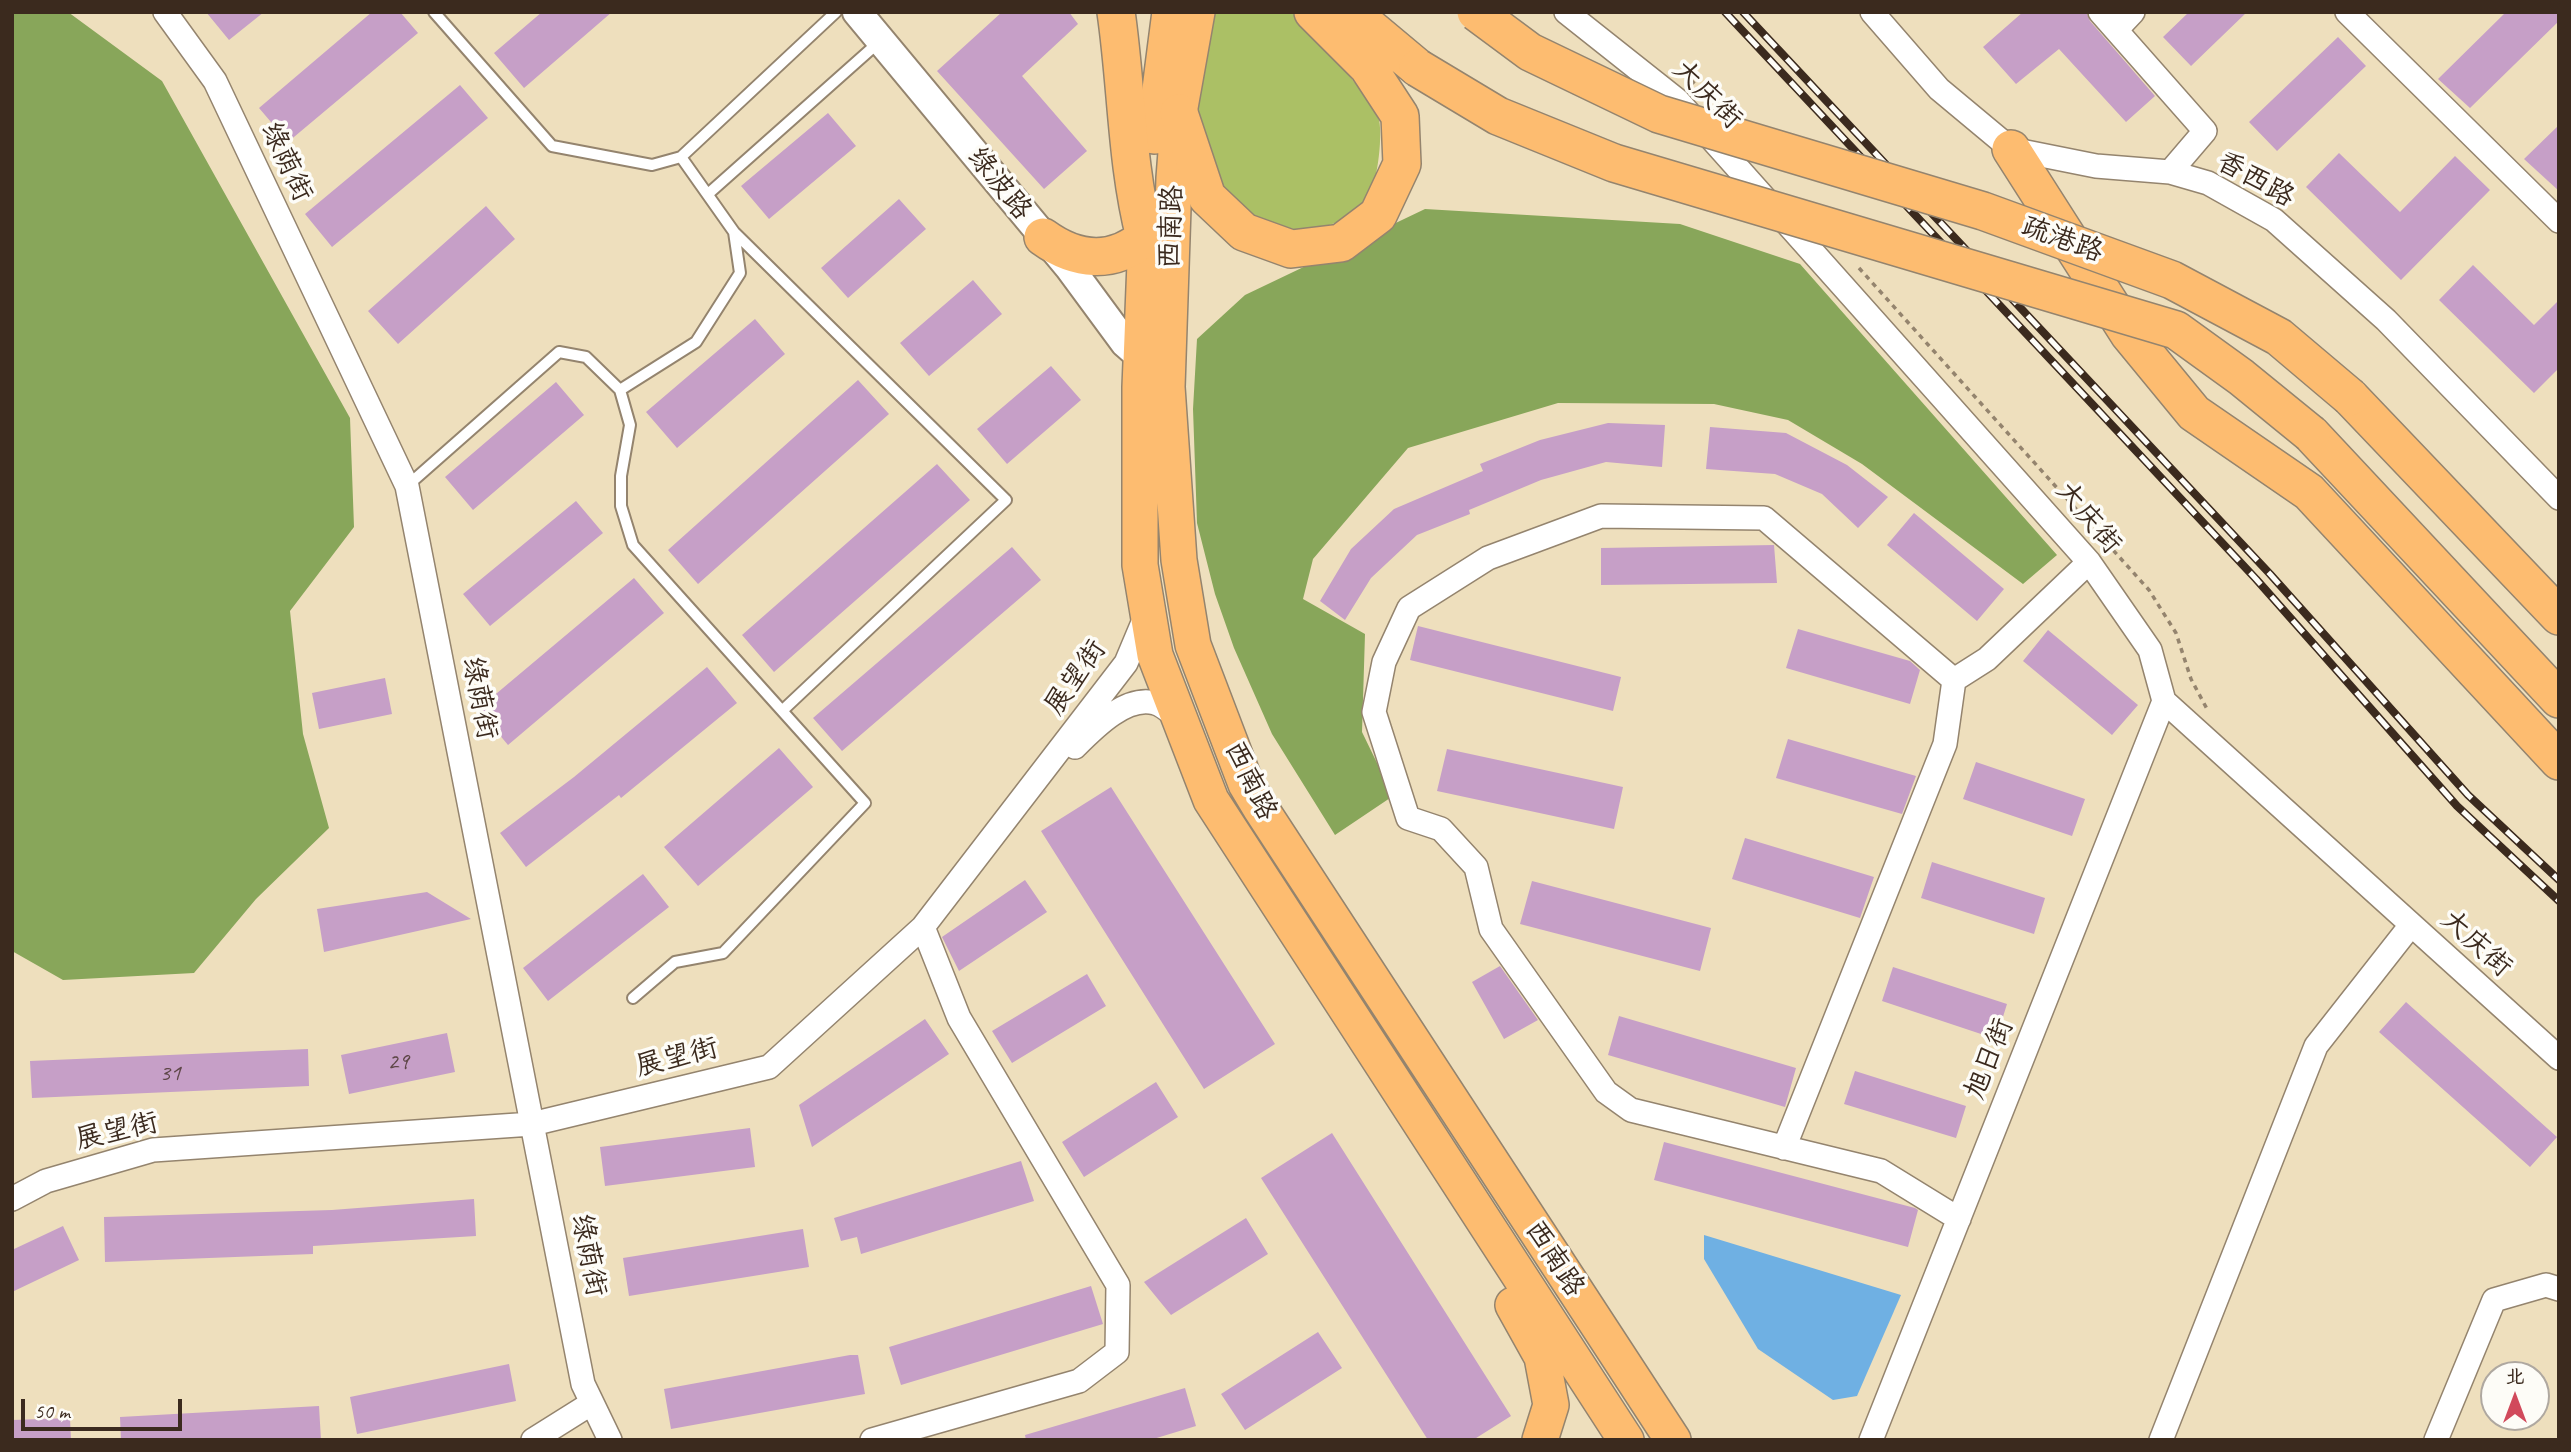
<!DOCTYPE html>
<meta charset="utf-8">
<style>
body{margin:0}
#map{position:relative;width:2571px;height:1452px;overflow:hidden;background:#eedfbd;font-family:Caveat,"LXGW WenKai TC",sans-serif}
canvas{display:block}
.frame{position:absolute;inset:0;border:14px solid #3b2a1e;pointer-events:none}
.north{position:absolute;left:2480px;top:1361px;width:70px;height:70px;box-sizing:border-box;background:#fdfcf7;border:2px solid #afa8a0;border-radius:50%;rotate:0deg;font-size:19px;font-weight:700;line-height:28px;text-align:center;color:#3b2a1e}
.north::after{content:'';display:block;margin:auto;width:24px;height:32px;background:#d1495b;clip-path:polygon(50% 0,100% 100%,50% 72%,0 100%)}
.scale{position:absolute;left:21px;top:1399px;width:161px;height:32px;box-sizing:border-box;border:4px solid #3b2a1e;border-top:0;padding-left:9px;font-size:21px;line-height:24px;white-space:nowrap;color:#3b2a1e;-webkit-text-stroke:5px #fdfcf7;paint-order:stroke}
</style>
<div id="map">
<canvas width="2571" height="1452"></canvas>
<div class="frame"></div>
<div class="north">北</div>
<div class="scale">50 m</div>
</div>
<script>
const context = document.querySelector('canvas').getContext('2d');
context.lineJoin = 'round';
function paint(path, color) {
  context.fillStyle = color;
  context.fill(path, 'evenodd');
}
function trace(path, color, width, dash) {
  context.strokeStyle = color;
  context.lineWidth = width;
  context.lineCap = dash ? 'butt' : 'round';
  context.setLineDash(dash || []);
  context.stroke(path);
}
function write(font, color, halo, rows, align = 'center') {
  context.font = font + ' Caveat,"LXGW WenKai TC",sans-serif';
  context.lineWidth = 7;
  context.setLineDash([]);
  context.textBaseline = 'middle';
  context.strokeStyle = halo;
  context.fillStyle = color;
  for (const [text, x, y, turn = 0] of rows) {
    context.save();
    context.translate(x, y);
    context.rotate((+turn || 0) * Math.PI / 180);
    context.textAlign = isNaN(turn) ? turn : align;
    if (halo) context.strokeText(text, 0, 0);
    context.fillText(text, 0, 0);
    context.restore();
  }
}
const green = new Path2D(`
 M1210,12H1292C1311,34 1372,95 1379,120C1383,137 1377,190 1365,203C1341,227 1292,242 1261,225C1246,217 1218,182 1204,168L1198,102Z`);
const forest = new Path2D(`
 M12,12H68L162,81L350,418L354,527L290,611L303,734L329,828L256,899L194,973L63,980L12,951Z
 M1425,209L1680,224L1800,264L2057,555L2023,584L1862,464L1788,420L1714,404L1558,403L1408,448L1313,559L1303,599L1365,634L1362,732L1393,796L1335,835L1272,734L1234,648L1215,594L1197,523L1193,409L1197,339L1245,295Z`);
const water = new Path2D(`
 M1704,1235L1901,1295L1857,1396L1833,1400L1758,1349L1704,1259Z`);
const building = new Path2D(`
 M206,12H264L229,40Z
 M372,12H400L418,33L288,142L259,108Z
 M542,12H612L524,88L494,53Z
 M1002,12H1069L1078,24L1022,76L1087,151L1044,189L937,71Z
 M2023,12H2086L2090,21L2155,96L2126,122L2059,49L2016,84L1983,47Z
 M2189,12H2247L2191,66L2163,37Z
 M2506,12H2559V21L2470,108L2438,79Z
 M2338,37L2366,66L2277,151L2249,122Z
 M460,85L488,118L332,247L305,214Z
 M828,113L856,146L769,219L741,186Z
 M2559,125V191L2524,159Z
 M2339,153L2400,212L2455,156L2490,190L2401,280L2306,187Z
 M899,199L926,229L848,298L821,268Z
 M486,206L515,239L398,344L368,311Z
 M2473,265L2534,325L2559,300V368L2534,393L2439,300Z
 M973,280L1002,314L929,376L900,343Z
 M755,319L785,354L677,448L646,412Z
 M1051,366L1081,400L1007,464L977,429Z
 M858,380L889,414L698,584L668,550Z
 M556,382L584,415L473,510L445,477Z
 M1608,423L1665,425L1662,467L1606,462L1541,480L1469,510L1470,514L1417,535L1371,578L1345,620L1320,601L1351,549L1394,509L1483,471L1480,464L1540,440Z
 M1710,427L1786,433L1847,465L1888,497L1858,528L1822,494L1775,474L1706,469Z
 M937,464L970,500L774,672L742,635Z
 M576,501L603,533L490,626L463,594Z
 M1914,513L2004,589L1977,621L1887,545Z
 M1774,545L1777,583L1601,585V548Z
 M1012,547L1041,580L842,751L813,718Z
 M634,578L664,613L508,745L478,709Z
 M1418,626L1621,677L1613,711L1410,660Z
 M1798,629L1910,661L1920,670L1910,704L1786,668Z
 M2048,630L2138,705L2112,735L2023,661Z
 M707,667L737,703L621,798L619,795L526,867L500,833L574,777Z
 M385,678L392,714L319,729L312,693Z
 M1788,739L1916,776L1902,814L1776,778Z
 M779,748L813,787L698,886L664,847Z
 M1447,749L1623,787L1614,829L1437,791Z
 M1976,762L2085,799L2072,836L1963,799Z
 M1111,787L1275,1044L1204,1089L1041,831Z
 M1745,838L1874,877L1860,918L1732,879Z
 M1932,862L2045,898L2034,934L1921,898Z
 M643,874L669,907L548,1001L523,968Z
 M1025,880L1047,912L959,971L942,937Z
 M1532,881L1711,928L1700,971L1520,924Z
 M427,892L471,919L324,952L317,909Z
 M1500,966L1538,1020L1504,1039L1472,982Z
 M1893,967L2007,1004L1996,1039L1882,1001Z
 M1087,974L1106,1006L1012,1063L992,1031Z
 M2406,1002L2557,1137L2530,1167L2379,1032Z
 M1619,1016L1796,1068L1785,1107L1608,1055Z
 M925,1019L949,1054L812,1147L799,1105Z
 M447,1033L455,1072L349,1094L341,1055Z
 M308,1049L309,1086L32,1098L30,1061Z
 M1855,1071L1966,1106L1956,1138L1844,1104Z
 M1156,1082L1178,1117L1084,1177L1062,1142Z
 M750,1128L755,1167L605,1186L600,1147Z
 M1332,1133L1511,1416L1473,1440H1428L1261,1178Z
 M1664,1142L1915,1208L1918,1210L1908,1247L1654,1180Z
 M1021,1161L1034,1201L861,1254L857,1237L841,1241L834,1218Z
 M474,1199L476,1236L313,1246V1254L105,1262L104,1217L332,1210Z
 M1246,1218L1268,1254L1171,1315L1144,1282Z
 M63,1226L79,1260L12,1292V1250Z
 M803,1229L809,1267L629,1296L623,1258Z
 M1091,1286L1103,1324L901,1385L889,1347Z
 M1318,1332L1342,1368L1245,1430L1221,1394Z
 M850,1355H858L865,1394L671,1429L664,1389Z
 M509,1364L516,1401L357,1434L350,1397Z
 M1185,1388L1196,1426L1150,1440H1026L1025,1435Z
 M319,1406L321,1440H121L120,1417Z
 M70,1418L71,1440H12V1420Z`);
const path = new Path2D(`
 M1691,80L1707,98
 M1859,268L2149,590L2176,633L2191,679L2207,709`);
const service = new Path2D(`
 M434,12L552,146L652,165L681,157
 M708,194L879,42
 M407,486L559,352L586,357L620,390
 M783,710L1006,500L734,232L681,157L836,12
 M633,998L675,962L723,953L865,803L633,545L621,506V476L630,425L620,390L696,342L740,273L734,232`);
const minor = new Path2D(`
 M165,12L215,81L407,486L583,1384L610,1440
 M1566,12L1677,100L2089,562L2150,650L2164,701L2559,1058
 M1872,12L1939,89L2011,149L2096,166L2170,172L2208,183L2274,220L2386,320L2559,498
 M2100,12L2205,131L2170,172
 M2347,12L2559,221
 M2116,30L2133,12
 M1954,680L1764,518L1601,516L1488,558L1409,608L1384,662L1374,712L1408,818L1441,829L1476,867L1491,929L1606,1092L1631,1110L1881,1171L1959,1219
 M1075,747C1094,728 1126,695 1155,703C1163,705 1172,714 1178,718
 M1784,1148L1945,744L1954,680L1987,659L2089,562
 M12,1199L46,1181L153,1150L532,1124L769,1067L923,927L1126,663L1147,613
 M533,1440L592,1403
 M872,1440L1079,1381L1117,1352L1118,1285L959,1018L923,927
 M1871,1440L2164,701
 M2161,1440L2316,1046L2411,925
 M2436,1440L2494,1300L2546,1285L2559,1289`);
const tertiary = new Path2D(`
 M857,12L1069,267L1125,343L1141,357`);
const primary = new Path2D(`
 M1197,12L1179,113L1174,178L1167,387L1179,560L1193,645L1246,784L1261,809L1673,1440
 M1154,136L1170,12
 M1147,213L1140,387V565L1155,655L1211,800L1626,1440
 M1513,1305L1542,1357L1551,1405L1540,1440`);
const trunk = new Path2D(`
 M1351,12L1418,68
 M1179,113L1207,197L1244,232L1291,249L1341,243L1378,215L1402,164L1400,116L1368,67L1313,12
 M2011,149L2129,334L2194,413L2309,492L2559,761
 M1043,237C1076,261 1113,265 1145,237C1126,163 1127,87 1116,12
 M2350,397L2559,616
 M2311,434L2559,699`);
const rail = new Path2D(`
 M1725,12L2256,579L2457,806L2559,901
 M1743,12L2270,574L2468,795L2559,880`);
const trunkBridge = new Path2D(`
 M1476,12L1530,52L1659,114L1983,211L2172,280L2279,337L2350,397
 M1418,68L1498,116L1614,163L2176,330L2241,377L2311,434`);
const numberNames = [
 ["29",398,1063],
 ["31",170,1074]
];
const streetNames = [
 ["大庆街",1707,95,45],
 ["绿荫街",286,162,65],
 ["香西路",2255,180,29],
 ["绿波路",999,184,51],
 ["西南路",1172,227,-88],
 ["疏港路",2062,240,20],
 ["大庆街",2088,518,50],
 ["展望街",1076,678,-55],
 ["绿荫街",479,698,79],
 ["西南路",1250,781,64],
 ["大庆街",2476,944,42],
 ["展望街",677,1058,-14],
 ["旭日街",1990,1059,-68],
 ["展望街",117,1132,-13],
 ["绿荫街",588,1255,79],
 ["西南路",1554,1259,57]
];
paint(green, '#abc065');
paint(forest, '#88a65a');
paint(water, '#6fb0e3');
paint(building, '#c69fc7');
trace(service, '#94846e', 14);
trace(minor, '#94846e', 26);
trace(tertiary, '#94846e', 32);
trace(primary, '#94846e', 38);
trace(trunk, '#94846e', 40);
trace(path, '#94846e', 3.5, [5, 5]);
trace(service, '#fff', 10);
trace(minor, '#fff', 23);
trace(tertiary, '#fff', 28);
trace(primary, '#fdbc70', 35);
trace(trunk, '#fdbc70', 37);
trace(rail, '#3b2a1e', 8);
trace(rail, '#fdfcf7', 5, [16]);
trace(trunkBridge, '#94846e', 40, []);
trace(trunkBridge, '#fdbc70', 37);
write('24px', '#5e4748', null, numberNames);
write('28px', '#3b2a1e', '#fdfcf7', streetNames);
</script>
